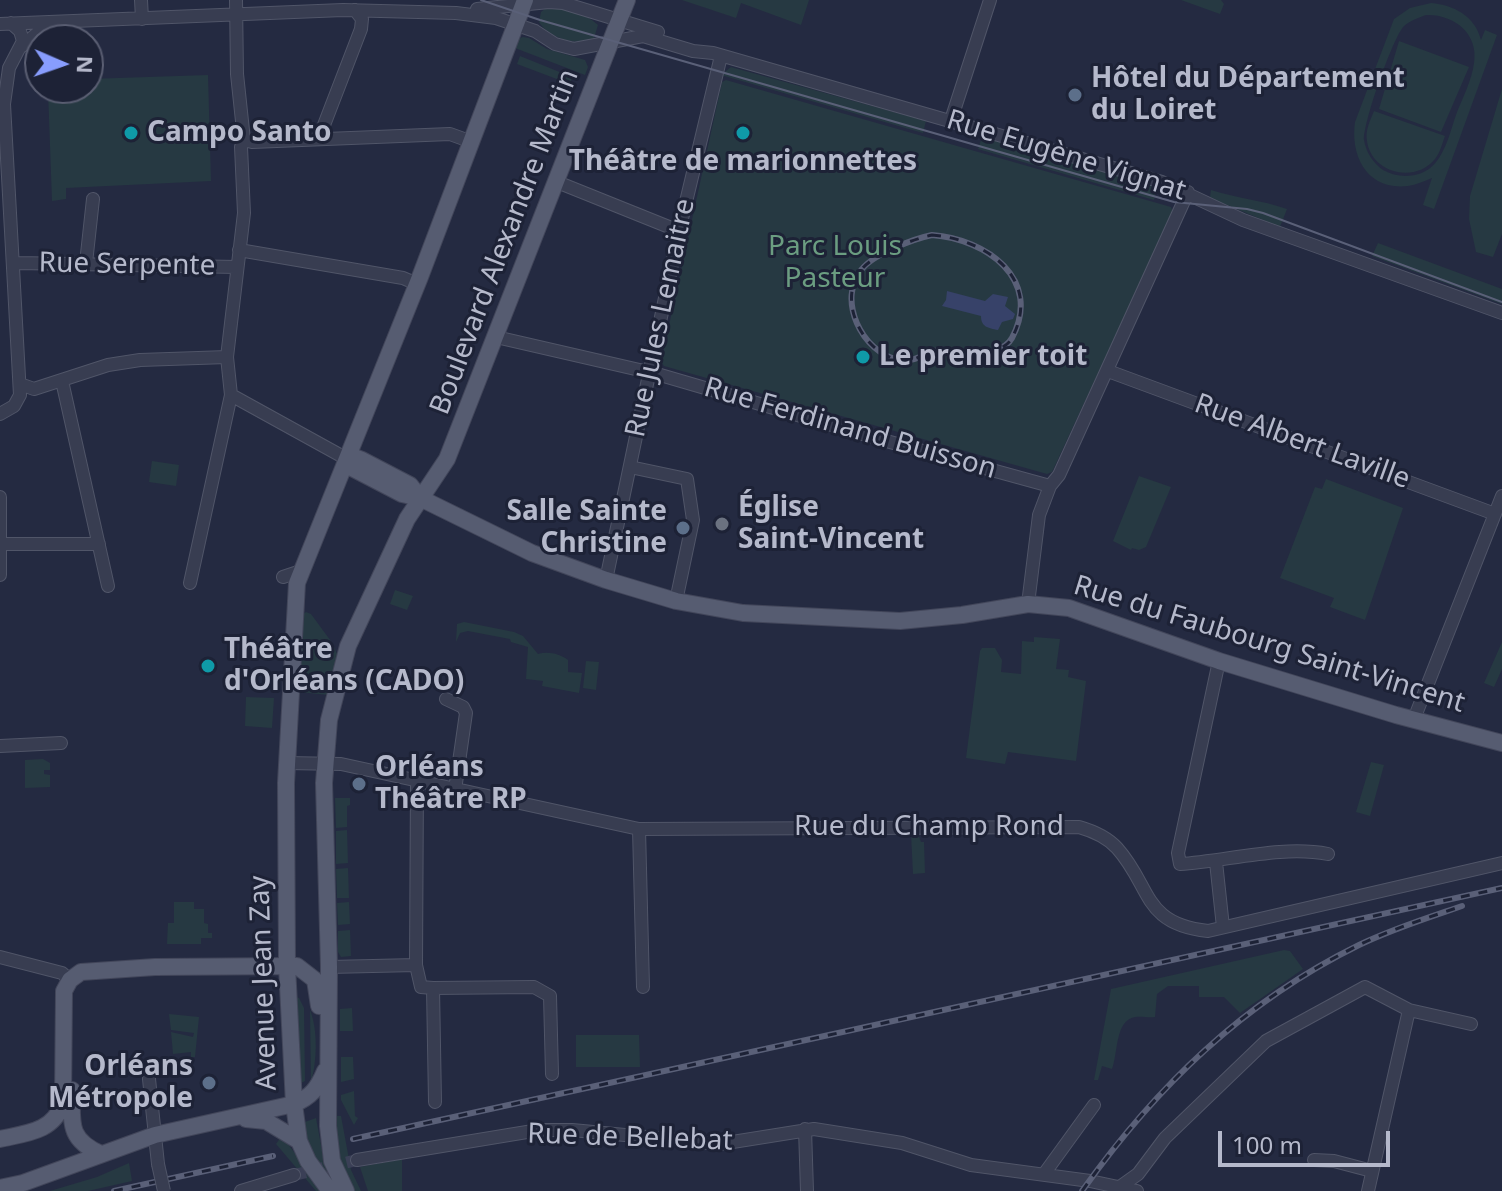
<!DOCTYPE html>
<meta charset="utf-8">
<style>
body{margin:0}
#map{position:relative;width:1502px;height:1191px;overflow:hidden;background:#242a41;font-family:"Noto Sans",sans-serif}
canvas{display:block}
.north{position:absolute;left:24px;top:24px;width:80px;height:80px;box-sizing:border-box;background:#1d2236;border:2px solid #5a5e72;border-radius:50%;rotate:92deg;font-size:22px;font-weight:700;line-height:32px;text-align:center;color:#b5b9cb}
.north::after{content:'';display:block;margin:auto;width:28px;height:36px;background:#889dfd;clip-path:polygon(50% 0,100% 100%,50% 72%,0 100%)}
.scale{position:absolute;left:1218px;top:1131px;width:172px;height:36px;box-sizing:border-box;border:4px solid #b5b9cb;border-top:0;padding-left:10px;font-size:24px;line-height:28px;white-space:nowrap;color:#b5b9cb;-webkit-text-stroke:6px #1d2236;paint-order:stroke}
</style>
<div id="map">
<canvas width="1502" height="1191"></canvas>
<div class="north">N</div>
<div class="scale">100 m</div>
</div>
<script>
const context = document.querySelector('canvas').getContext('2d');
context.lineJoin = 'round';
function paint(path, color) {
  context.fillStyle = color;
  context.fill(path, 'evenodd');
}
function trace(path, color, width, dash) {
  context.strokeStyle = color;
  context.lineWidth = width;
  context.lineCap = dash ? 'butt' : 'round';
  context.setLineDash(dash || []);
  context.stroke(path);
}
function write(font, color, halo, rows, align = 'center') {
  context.font = font + ' "Noto Sans",sans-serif';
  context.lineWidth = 6;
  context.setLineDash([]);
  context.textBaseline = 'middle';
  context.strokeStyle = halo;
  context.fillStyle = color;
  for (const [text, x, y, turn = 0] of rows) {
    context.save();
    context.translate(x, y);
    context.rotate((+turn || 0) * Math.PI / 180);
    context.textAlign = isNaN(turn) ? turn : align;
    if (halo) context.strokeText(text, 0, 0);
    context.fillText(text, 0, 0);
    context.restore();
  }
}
const green = new Path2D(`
 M682,0H809L801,25L741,3L736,18Z
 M1181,0H1221L1224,4L1220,14Z
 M1431,3C1454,5 1475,16 1481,40L1485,30L1497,35L1434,209L1423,205L1432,178C1424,181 1416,185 1408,186C1368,191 1350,157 1355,122L1394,19L1410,8ZM1426,15C1453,14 1479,33 1474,63C1472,80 1462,99 1456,115C1450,132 1445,157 1429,169C1416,178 1397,178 1383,170C1373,163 1366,152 1364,140C1363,123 1393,37 1404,26C1411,20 1418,18 1426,15Z
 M546,8C566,8 583,11 598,25L594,38C577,47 549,38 539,22L541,12Z
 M523,37L529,38L547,49L585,60L588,67L585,75L515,48L518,39Z
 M1399,41L1469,67L1441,132L1379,109Z
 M520,56L572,77L570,84L517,64Z
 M731,67L926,121L923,133L721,75Z
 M208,75L211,181L66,188V199L52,201L48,90L43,88H88V79Z
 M726,80L1171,207L1173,212L1052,472L1047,474L664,366L661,362L722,82Z
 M1502,89V234L1493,257L1476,252L1469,219L1470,196Z
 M1374,111L1445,136C1442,144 1440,153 1435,159C1415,184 1371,173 1367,141C1365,130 1370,121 1374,111Z
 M982,137L1158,187L1154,200L978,149Z
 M1211,190C1236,198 1261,200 1287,209L1280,227L1215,200L1210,197Z
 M1378,243L1502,289V304L1372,256Z
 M152,461L179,465L176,486L149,482Z
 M1139,476L1171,487L1146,547L1139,550L1132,548L1131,550L1113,541Z
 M1326,479L1403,508L1365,620L1330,607L1334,598L1280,578L1315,487L1322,489Z
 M395,590L413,596L407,610L390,604Z
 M306,612L311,614L333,644L337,654L328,695L299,692L303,614Z
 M464,622L514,632L523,636L538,654C548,651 560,654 568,660V672L582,673L579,693L542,686L543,681L526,679L528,647L511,642L510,639L468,631L460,633L456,642L457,624Z
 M1034,637L1060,639L1056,669L1069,670L1068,677L1086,681L1076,761L1008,752L1005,764L966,758L980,651L982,648H995L1002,660L1001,672L1021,674L1022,641L1034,642Z
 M1502,642V669L1494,687L1484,683Z
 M586,661L599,662L596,690L583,688Z
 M246,697L274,698L272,728L245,726Z
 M43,759L50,763V770H44V774L50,775V787L25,788V760Z
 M1371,762L1384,765L1370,816L1356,812Z
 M335,798H350V805L347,806V827L336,828Z
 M347,830L348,863L336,864V831Z
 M911,834H918L921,842H924L925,873L913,874Z
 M348,868L349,898H337L336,869Z
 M174,902H194V909H204V923L208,924V933H212V938H201V944H167L168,923H174Z
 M349,902L350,924L338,925L337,903Z
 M350,930L351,956L341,957L338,952V931Z
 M1284,950L1290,951L1303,969L1240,1013L1224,997H1199V986H1168L1157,994L1155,1017C1149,1018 1142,1016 1135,1017C1115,1020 1118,1054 1112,1069L1102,1066L1098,1080H1094L1111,989Z
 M296,997L299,998L304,1008L305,1081L299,1084Z
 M352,1008L353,1031H340V1009Z
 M310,1010C318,1030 317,1061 311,1083Z
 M169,1014L199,1017L195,1057H191V1052L173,1054L171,1032L193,1037L194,1033L171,1030Z
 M576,1035H639L640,1067H576Z
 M353,1057L354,1079L341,1082V1057Z
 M354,1091L355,1116L358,1118L354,1125L341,1100V1095Z
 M337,1116H341L351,1170L361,1191H351C339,1166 336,1144 337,1116Z
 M316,1118L324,1161L340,1191H335L308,1145L302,1123Z
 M281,1137L285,1140L323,1191H316L276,1144Z
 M402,1159V1191H368L360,1167Z
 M129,1163L132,1181L88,1191H50L97,1177Z`);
const water = new Path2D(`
 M947,291L985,301L993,294L1008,297L1005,306L1015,314L1013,319L1002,322L998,330C988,328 981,327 981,316L942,306L946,300Z`);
const minorTunnel = new Path2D(`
 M294,1175L357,1160`);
const minor = new Path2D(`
 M141,0L142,19
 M236,0L237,74L244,140
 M477,9L549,2L563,3L658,32
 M0,24L343,10L456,13L496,18L535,31L555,44L574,49L643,36L693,51L713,53L1162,182L1243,220L1502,313
 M22,46L39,32L58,24
 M951,120L990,0
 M319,138L361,29L362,19L355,10
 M244,140L252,142L450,134L472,142
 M557,182L679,231
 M239,250L403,278L417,284
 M18,263L237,267
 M86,263L93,199
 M496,337L657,374L890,442L1050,486
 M1108,371L1495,514
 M62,381L108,586
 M20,384L34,389L108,365L140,360L227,357
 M231,395L347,459
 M0,414L14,406L20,395L4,104L9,68L23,41L20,31L11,23
 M630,467L687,479L693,520L676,601
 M0,497V575
 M1,544H99
 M283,577L301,571
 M606,580L679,231L721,56
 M190,583L231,395L227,357L244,213L241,147L244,140
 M1028,604L1039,515L1050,486L1059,475L1188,192
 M1219,661L1178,853L1180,864C1227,861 1282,845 1328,854
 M446,699L463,707L466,713L455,790
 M1414,719L1502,496
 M0,746L61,743
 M287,763L341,764L639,829L1079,827C1093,831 1107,837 1117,848C1152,887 1142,924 1208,931L1502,863
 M417,781L416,965L421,987L433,988L435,1102
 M639,829L643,987
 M1216,862L1223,927
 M0,957L62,973L70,980
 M329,967L416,965
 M433,988L534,987L550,996L552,1074
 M149,1079L158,1164
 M805,1129L807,1191
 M357,1160L539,1130H572L720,1144L814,1129L902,1143L971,1165L1090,1181L1137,1191
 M1314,1160L1334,1161L1372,1171
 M1044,1174L1094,1105
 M1117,1189L1138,1174L1165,1138L1266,1041L1365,987L1409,1010L1471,1024
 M241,1191L294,1175
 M1368,1191L1409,1010`);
const major = new Path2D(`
 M347,459L350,467L402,494L420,498L532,553L606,580L676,601L743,613L900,621L962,615L1028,604L1069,608L1219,661L1396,715L1502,743
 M347,459L354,457L362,460L410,485L420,498
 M72,1090C72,1122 67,1139 101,1154
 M246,1119L266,1121L299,1141
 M0,1139C27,1133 53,1132 63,1103L64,991L70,980L81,972L155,967L297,966L315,980L319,1006
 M0,1188L23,1183L155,1135L294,1104C311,1097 318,1088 325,1071
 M330,1191L308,1161L299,1141L294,1104L287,966L286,783L297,583L420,277L525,0
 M346,1191L332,1161L328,1126L329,967L324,783L329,720L348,646L407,519L447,459L627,0`);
const tram = new Path2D(`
 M481,0L540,20L1174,202L1247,209L1263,213L1502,302`);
const rail = new Path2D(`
 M932,235C986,239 1043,279 1012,338C1005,351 983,355 969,356C962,356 953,351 945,350C929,348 916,364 899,360C862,353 836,299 862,269C874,254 913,239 932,235Z
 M353,1139L1502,888
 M114,1191L273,1156
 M1082,1191C1156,1087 1243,1002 1359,945C1392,929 1427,918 1462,906`);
const minorBridge = new Path2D(`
 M158,1164L164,1191`);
const markers = [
 [1075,95,8,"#5c6f8a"],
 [131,133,8,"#0f9aa8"],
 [743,133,8,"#0f9aa8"],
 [863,357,8,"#0f9aa8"],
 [722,524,8,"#6b7280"],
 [683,528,8,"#5c6f8a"],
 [208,666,8,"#0f9aa8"],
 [359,784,8,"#5c6f8a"],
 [209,1083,8,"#5c6f8a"]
];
const poiNames = [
 ["Hôtel du Département",1091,79],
 ["du Loiret",1091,111],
 ["Campo Santo",147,133],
 ["Théâtre de marionnettes",743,162,"center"],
 ["Le premier toit",879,357],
 ["Église",738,508],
 ["Saint-Vincent",738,540],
 ["Salle Sainte",667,512,"right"],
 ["Christine",667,544,"right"],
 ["Théâtre",224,650],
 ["d'Orléans (CADO)",224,682],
 ["Orléans",375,768],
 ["Théâtre RP",375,800],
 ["Orléans",193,1067,"right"],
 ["Métropole",193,1099,"right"]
];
const streetNames = [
 ["Rue Eugène Vignat",1066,156,17],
 ["Boulevard Alexandre Martin",505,242,-69],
 ["Rue Serpente",127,265,1],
 ["Rue Jules Lemaitre",661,318,-78],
 ["Rue Ferdinand Buisson",850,429,16],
 ["Rue Albert Laville",1302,442,20],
 ["Rue du Faubourg Saint-Vincent",1269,645,17],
 ["Rue du Champ Rond",929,827],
 ["Avenue Jean Zay",264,983,-92],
 ["Rue de Bellebat",630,1138,2]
];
const parkNames = [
 ["Parc Louis",835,247],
 ["Pasteur",835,279]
];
paint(green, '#263942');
paint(water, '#374269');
trace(minorTunnel, '#3a3f56', 12, [12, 6]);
trace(minor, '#505568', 14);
trace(major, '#42465a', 18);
trace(minor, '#383d51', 12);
trace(major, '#565c71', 16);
trace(tram, '#5a6078', 2);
trace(rail, '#5a6078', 6);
trace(rail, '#1d2236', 3, [9]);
trace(minorBridge, '#505568', 14, []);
trace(minorBridge, '#383d51', 12);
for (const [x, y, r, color] of markers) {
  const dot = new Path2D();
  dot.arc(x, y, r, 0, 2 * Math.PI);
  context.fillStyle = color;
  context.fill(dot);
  trace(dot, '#1d2236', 3);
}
write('bold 28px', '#b5b9cb', '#1d2236', poiNames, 'left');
write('28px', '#b5b9cb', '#1d2236', streetNames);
write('28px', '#6b9d81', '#1d2236', parkNames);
</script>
